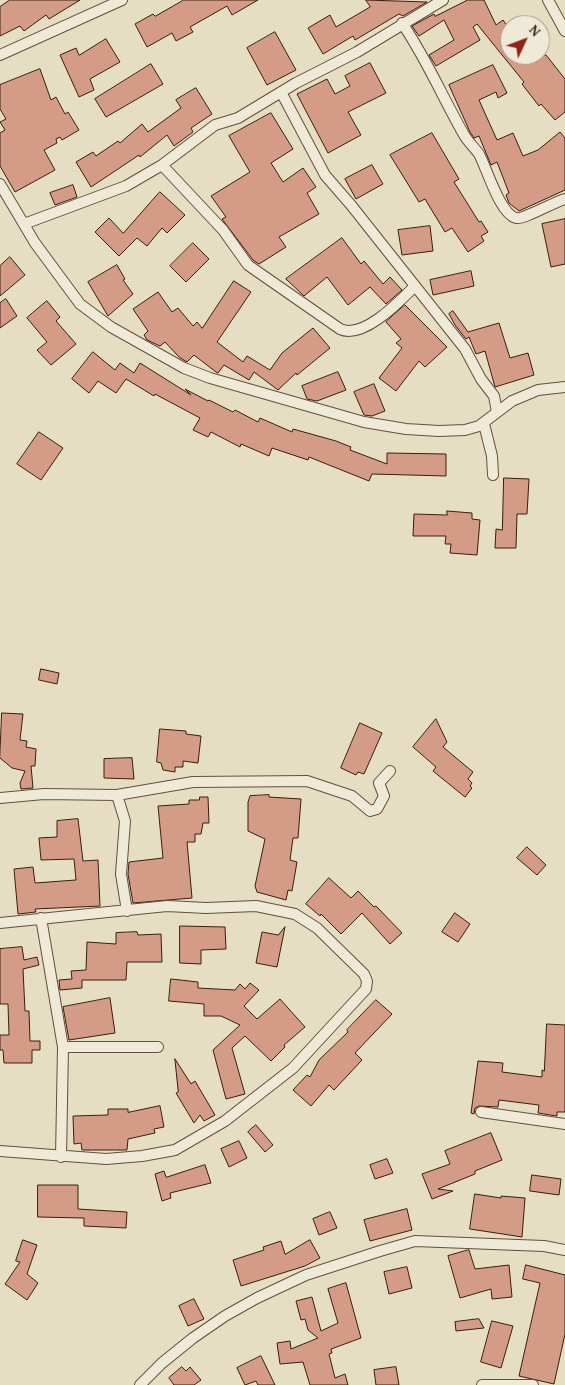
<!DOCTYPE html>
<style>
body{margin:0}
#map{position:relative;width:565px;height:1385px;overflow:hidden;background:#e6dec3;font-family:"Gentium Book Plus",serif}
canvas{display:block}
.north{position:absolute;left:500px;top:15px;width:50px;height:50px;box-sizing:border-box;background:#efead8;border:1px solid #a69888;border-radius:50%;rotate:47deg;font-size:14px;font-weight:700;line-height:20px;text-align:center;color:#381e0f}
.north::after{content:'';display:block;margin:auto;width:18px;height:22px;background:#8f2418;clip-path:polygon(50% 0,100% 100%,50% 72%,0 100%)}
</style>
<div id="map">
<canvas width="565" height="1385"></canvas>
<div class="north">N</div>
</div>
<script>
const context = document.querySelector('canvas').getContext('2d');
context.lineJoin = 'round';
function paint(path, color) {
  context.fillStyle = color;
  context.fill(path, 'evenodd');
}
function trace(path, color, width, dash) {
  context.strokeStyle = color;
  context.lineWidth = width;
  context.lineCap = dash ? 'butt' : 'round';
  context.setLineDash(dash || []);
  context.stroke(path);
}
const building = new Path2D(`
 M10,0H80L49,19L46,15L24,31L20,26L0,36V7Z
 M184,0H258L232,15L227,6L190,27L193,32L176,41L172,33L147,47L135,24L153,14L155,16Z
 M366,0L427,2L403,16L399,14L355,40L353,36L323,54L308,28L330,15L336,27L370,7Z
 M468,0H484L496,25L503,20L510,30V55H546L565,79V112L555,120L541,104L539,106L522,84L524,82L477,24L473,27L480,40L436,66L429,55L454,40L444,20L419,36L412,26L434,14L435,16Z
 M275,32L296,70L267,85L247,48Z
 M106,39L120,62L90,79L94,90L79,97L60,55L76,48L79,55Z
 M370,63L386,93L348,112L361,135L328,153L297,94L327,79L335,94L350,86L345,76Z
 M151,64L163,84L106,117L95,99Z
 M493,65L507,93L498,98L496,92L479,100L497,140L513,133L523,156L538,150L560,132L565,138V190L519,211L509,203L506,195L509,193L497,162L491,165L479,136L474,138L470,132L449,85Z
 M40,69L51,100L56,97L65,114L68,112L79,130L62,140L60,137L56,139L57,143L44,150L55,170L15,192L0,166V133L5,130L0,122L6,119L0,109V85Z
 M196,88L212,114L191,128L193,132L174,146L167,135L140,157L139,155L91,187L76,162L93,152L96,156L118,141L120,143L142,124L148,132L181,108L176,100Z
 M271,113L293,149L271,163L283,182L303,168L316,187L307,193L319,214L279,237L286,247L259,264L253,260L222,219L226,217L211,196L250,172L229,136Z
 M432,133L459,179L454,182L479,222L481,221L488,232L481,236L484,241L468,252L452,228L445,232L425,199L419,202L390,155Z
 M372,165L383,184L356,199L345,179Z
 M73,185L77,197L55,205L50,193Z
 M160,192L185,215L167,233L162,228L147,246L137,238L119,256L95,232L109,218L123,233Z
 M565,219V264L551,267L542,224Z
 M430,226L433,251L402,255L398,230Z
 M342,238L361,264L364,261L383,284L390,277L402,290L386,304L370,287L348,305L327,277L304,296L286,279Z
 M193,243L209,259L186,282L170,266Z
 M10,257L25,275L0,296V266Z
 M117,265L125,279L123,280L133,294L108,316L88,282Z
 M471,271L474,286L433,295L430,280Z
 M234,281L251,292L217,342L243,362L247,356L270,370L282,353L313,328L330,348L297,375L296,373L278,390L254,372L249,380L224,365L218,373L216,372L194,355L187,362L179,357L165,342L160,346L147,340L144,335L148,331L133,309L158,292L172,312L178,308L193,326L197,322L202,328Z
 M6,299L17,316L0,328V303Z
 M47,301L60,317L56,321L76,344L51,365L37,350L47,342L27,318Z
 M405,305L447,347L425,367L419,361L396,391L379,378L402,348L396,343L401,339L386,322Z
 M453,311L468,332L499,323L510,358L528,353L534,375L495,387L485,351L476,354L469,337L466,339L455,325L449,314Z
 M93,352L115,370L120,363L134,373L140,363L191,395L185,389L208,401L209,400L233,412L235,410L258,422L260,418L292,432L293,429L336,441L351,447L350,450L387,464V453L446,454V476L372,474L369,481L309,457L308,460L272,448L269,456L241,444L240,447L211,432L208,437L193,430L200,418L155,394L154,396L126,379L116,393L98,381L89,393L72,379Z
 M338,372L346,390L317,401L307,399L302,386Z
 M374,384L385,411L372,416L364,415L354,392Z
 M39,432L63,448L41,480L17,464Z
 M504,478L529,479L527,514H517L516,548H495L496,529L502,530Z
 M447,511L472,513V519L480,520L477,555L450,553L451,544H445L446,536H413L414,514L447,515Z
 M41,669L59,673L57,684L39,680Z
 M2,713L23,714L20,740L27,741L26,747L36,749L35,766H31L33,788L21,789L20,783L25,771L12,768L0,758Z
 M436,719L447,742L443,747L473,772L468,779L472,783L470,786L472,788L465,797L433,771L436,767L413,747Z
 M360,723L382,733L364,774L358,772L356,775L341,768Z
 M160,729L186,731V734L201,736L198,763L183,761V767H175V772L163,770L161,763L157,762Z
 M132,758L134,779L104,778V759Z
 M269,795V797L301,799L298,838H293L290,860L297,862L292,891L288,890L286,900L257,892L255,886L265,839L248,831V802L250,796Z
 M200,797H208L209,823H203L201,834H195V842H187L192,898L133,903L128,874L129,862L163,858L158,806L189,804V800H199Z
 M78,819L83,861L98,860L100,906L35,909L36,912L18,914L14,869L33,867L35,883L76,880L74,859L41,860L39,838L57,837V821Z
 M527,847L546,865L537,875L517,858Z
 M329,878L351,898L358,891L374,907L376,906L402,933L390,944L362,913L341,934L321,914L320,916L306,904Z
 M455,913L470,924L458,942L442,932Z
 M180,926L225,927L226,949L201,950V964L180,963Z
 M285,927L277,967L256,963L262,932L278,935Z
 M137,932L138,935L161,934L162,962H127L126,980H82V988L60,990L59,980L72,979L71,971L86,970L87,942L116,944V933Z
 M22,947L24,960L37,957L39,965L23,969L25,1011H29L30,1041H40V1050H32V1063H4L3,1050H0V1035H9L8,1004H0V949Z
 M171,979L198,982V988L235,990L240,984L245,989L250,983L259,990L244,1006L257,1019L280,999L305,1027L284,1045L285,1047L271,1061L245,1036L232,1048L245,1094L226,1099L213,1050L240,1025L221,1016H204V1004L169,1001Z
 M110,998L115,1033L69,1040L63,1007Z
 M376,1000L392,1014L355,1053L362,1060L334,1090L329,1085L311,1106L293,1090L307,1075L310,1077L319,1060L348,1032L347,1030Z
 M547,1024L565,1025V1112H557V1116L538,1113L539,1105L499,1100L498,1107L479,1106L475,1108L474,1114L471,1113L478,1061L503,1063L502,1072L542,1077V1070L544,1071Z
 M175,1059L191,1084L195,1081L215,1115L204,1121L200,1115L194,1123L176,1093L178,1092Z
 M160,1106L164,1127L154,1129L155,1133L128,1139L127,1150H82L81,1143L74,1144L73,1116L108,1115V1109H128V1112Z
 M256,1125L273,1145L265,1152L248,1132Z
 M491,1133L502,1160L475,1171V1174L438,1189L453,1191L432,1199L422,1174L450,1164L445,1151Z
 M239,1141L247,1158L229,1167L221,1149Z
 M387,1159L393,1173L375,1179L370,1165Z
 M205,1165L211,1183L170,1193L171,1198L162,1201L155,1174L164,1171L166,1177Z
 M532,1175L561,1179L559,1195L530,1191Z
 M38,1185H78V1209L127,1212L126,1228L84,1226V1218L38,1217Z
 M475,1194L501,1198V1196L525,1198L522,1237L470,1229Z
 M407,1209L412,1230L370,1241L364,1220Z
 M330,1212L337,1228L319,1235L313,1219Z
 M23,1240L37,1245L27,1274L38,1283L27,1300L5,1284L20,1262L16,1261Z
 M310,1240L320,1258L305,1266L241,1286L233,1260L264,1250L263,1247L281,1241L285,1254Z
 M469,1250L475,1269L509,1265L512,1297L492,1299L491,1289L460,1298L448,1256Z
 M526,1265L565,1275V1334L554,1384L519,1376L540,1283L523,1279Z
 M407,1267L412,1288L389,1294L384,1272Z
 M346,1283L361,1338L331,1349L332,1353L329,1354L335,1378L345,1374L348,1385H310L303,1362L280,1364L277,1343L290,1341L291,1349L318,1338L308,1330L305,1319L301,1320L296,1301L312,1297L321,1331L338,1323L328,1289Z
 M194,1299L204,1319L188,1326L179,1306Z
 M479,1319L484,1328L456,1331L455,1322Z
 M492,1321L513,1326L501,1368L481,1362Z
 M261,1356L275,1385H258L256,1381L245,1385L237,1368Z
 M182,1367L186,1371L190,1367L201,1380L194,1385H174L169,1378Z
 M396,1367L399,1385H376L374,1370Z`);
const minor = new Path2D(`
 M548,0L565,31
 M402,23C426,58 442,96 463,133C467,141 474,147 479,154C487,169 500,214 516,218C523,220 554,202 565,199
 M0,55L122,0
 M281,92L325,175L351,205L465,349L481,379L494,396L497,412
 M162,165L223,230L248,265L340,329C363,340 400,301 415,286
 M0,184L35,243L80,304L111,327L184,368L210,378L364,422L406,429L439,431L465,430L479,426L512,401L538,390L565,387
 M24,224L126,186L162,165L215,125L238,118L296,83L357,52L443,0
 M484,424L492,456L493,475
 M117,795L125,821L121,874L127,911
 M0,798L44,794L117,795L193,782L307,781L352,796L370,811L377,809L384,796L379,783L390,771
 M41,918L63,1047L61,1157
 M0,923L167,906L206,908L256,906L295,914L317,928L364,974L367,981L366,989L293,1068L225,1121L175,1150L142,1156L106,1159L0,1151
 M63,1047H158
 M481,1112L565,1124
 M140,1385L162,1363L193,1338L225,1316L257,1298L306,1275L380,1251L415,1241L544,1246L565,1250
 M482,1385H533`);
paint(building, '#d49b86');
trace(building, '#381e0f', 1);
trace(minor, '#644e3c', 12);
trace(minor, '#efead8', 10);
</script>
